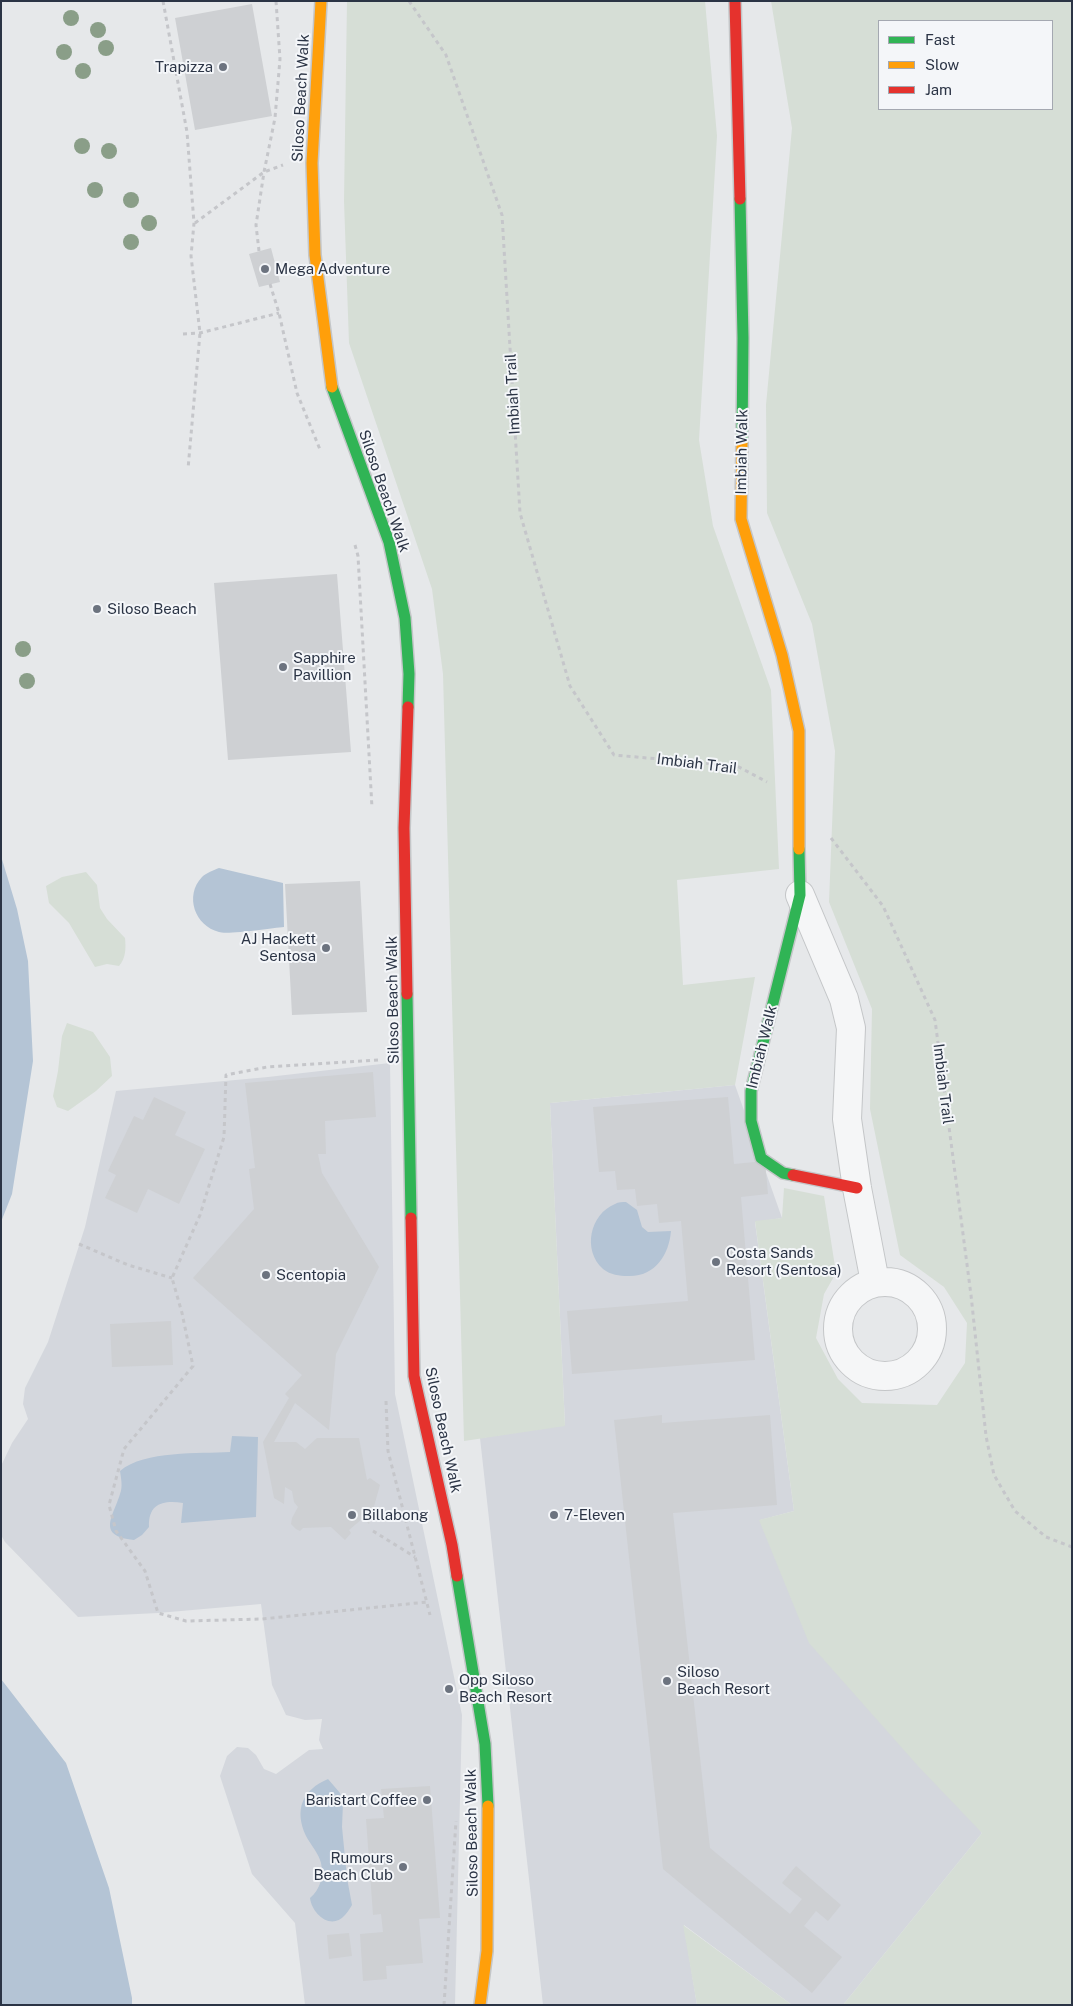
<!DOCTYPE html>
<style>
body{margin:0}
#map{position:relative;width:1073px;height:2006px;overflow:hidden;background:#e6e8ea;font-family:"Public Sans",sans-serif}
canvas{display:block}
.frame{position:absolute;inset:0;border:2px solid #2b3445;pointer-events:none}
.legend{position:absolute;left:878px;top:20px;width:175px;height:90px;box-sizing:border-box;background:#f4f6f9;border:1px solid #a4a8b1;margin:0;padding:6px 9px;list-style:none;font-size:15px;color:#2b3445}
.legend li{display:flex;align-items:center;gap:10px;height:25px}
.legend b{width:25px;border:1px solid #a4a8b1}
</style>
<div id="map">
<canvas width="1073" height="2006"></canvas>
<div class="frame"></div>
<ul class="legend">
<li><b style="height:6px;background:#30b455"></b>Fast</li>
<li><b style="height:6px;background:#ff9f0a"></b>Slow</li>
<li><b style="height:6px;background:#e5322d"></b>Jam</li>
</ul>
</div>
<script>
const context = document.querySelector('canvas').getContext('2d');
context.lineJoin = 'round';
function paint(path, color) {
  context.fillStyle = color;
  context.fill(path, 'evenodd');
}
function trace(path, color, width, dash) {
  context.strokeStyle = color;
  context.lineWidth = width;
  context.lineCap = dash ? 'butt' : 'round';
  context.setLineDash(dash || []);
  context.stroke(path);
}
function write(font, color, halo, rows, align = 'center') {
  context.font = font + ' "Public Sans",sans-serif';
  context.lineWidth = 4;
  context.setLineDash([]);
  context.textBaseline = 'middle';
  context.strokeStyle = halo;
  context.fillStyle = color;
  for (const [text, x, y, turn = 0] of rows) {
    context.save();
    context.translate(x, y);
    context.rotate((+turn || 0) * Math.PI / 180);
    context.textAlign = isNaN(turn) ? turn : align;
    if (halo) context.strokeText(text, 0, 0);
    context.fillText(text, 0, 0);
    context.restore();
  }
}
const built = new Path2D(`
 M390,1063L395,1394L462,1715L455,2005H305L295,1923L252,1874L220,1776L227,1756L237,1747L248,1748L256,1755L264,1769L276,1774L309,1750L323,1749L319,1740L322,1719L305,1720L286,1715L272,1685L261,1604L158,1613L78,1617L5,1542L1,1535V1466L12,1443L28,1419L23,1404L25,1388L48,1342L85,1227L116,1091L268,1077Z
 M735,1085L782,1218L755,1222L794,1511L760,1520L982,1833L843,2005H792L684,1925L697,2005H543L480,1438L565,1425L550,1103Z`);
const green = new Path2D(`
 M347,1H705L717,136L699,440L713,526L771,690L779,869L677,880L683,985L755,977L735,1085L550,1103L565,1426L464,1441L443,674L432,589L349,343L344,201Z
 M771,1H1072V2005H843L982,1833L918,1766L809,1643L759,1520L794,1511L755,1221L782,1218L784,1188L824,1196L836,1273L824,1294L816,1338L838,1379L862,1403L937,1405L965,1363L967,1323L944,1287L900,1255L870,1109L872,1009L829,902L835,751L812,624L767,513L766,405L792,128ZM879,21H1052V109H879Z
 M86,872L97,885L100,908L107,919L125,938C126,948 126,958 119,966L107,964L95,967L69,923L49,903L46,886L62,877Z
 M67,1023L93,1032L110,1057L112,1076L96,1091L68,1111L57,1107L53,1096L58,1071L62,1036Z
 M683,1925L792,2005H697Z`);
const water = new Path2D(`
 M1,856L17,909L28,961L33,1061L12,1194L1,1222Z
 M219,868L283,883L284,927C272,928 227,935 219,932C195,926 184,896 202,877C206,873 214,870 219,868Z
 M626,1202L637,1210L642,1227L648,1232L671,1231C669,1255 655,1277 628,1276C619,1276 611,1275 603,1269C582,1250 590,1214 615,1204C618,1202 623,1202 626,1202Z
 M232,1436L258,1437L256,1517L181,1523L183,1503C164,1500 148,1503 149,1527L142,1535L134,1540C96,1536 113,1517 120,1494C123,1487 121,1478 120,1471C145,1450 199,1454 230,1452Z
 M1,1679L66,1763L109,1888L132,1998V2005H1Z
 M328,1779L340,1793L343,1803L342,1827L347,1878L352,1905C350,1908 348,1912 345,1915C331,1931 312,1914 310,1898C320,1890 324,1876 321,1863C319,1854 311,1845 306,1836C294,1810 302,1790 328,1779Z`);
const building = new Path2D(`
 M252,4L272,116L195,130L175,18Z
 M271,248L280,282L259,287L249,254Z
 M337,574L351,752L228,760L214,583Z
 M360,881L367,1012L292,1015L285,884Z
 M373,1072L376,1117L325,1121L326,1154H318L322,1173L379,1267L336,1354L329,1430L295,1403L274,1442H296L305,1449L317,1438H359L367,1480L370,1478L380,1485L369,1524L363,1518L349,1530L351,1533L345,1540L331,1527L303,1528L300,1531L296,1529L291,1524L292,1518L298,1507L294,1502L292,1491L285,1487L284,1504L274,1498L263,1442L289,1398L285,1394L302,1375L193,1278L254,1209L249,1169L255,1168L245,1083Z
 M154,1097L186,1112L175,1135L205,1149L179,1204L148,1189L137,1213L105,1198L116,1175L108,1171L134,1116L143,1120Z
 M728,1097L734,1164L765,1161L768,1194L741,1197L755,1360L572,1374L567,1311L688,1301L681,1221L659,1223L657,1204L637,1206L635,1189L617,1190L615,1171L599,1172L593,1107Z
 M171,1321L173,1365L112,1367L110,1324Z
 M662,1415V1423L770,1415L777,1505L673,1513L710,1848L790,1914L802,1899L782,1883L796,1866L841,1905L828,1921L816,1911L804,1926L842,1957L812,1993L663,1869L614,1420Z
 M430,1786L440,1918L419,1919L423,1963L386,1966L387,1979L363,1981L360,1934L383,1932L381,1914L373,1915L366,1819L384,1818L381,1789Z
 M349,1933L352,1956L329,1959L327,1935Z`);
const path = new Path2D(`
 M163,1L187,132L194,223L191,256L200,333L188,469
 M409,1L446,55L502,215L520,513L570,686L614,755L737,766L767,782
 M195,223L264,172L283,165
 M259,251L256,225L264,172L275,118L280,59L276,1
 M276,266L285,263
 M270,284L279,313L297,393L321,452
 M183,334L200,333L279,313
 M355,545L358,556L372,808
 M831,838L883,906L935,1020L971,1295L986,1436L994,1475L1015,1511L1046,1537L1072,1547
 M378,1060L267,1067L226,1075L224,1137L200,1215L172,1278L182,1313L193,1366L124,1449L109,1505L116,1531L145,1571L158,1613L186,1621L262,1619L427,1602
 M79,1244L128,1265L172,1278
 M386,1401L388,1451L430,1615
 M373,1531L415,1557
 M444,2005L456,1821`);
const street = new Path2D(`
 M800,895L844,999L851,1028L847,1119L857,1188L875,1282
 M838 1329a47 47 0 1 1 94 0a47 47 0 1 1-94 0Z`);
const fast = new Path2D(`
 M740,199L743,338L742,442
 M332,387L389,542L405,618L409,674L408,707
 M407,994L411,1218
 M793,1175L783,1173L761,1158L751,1121V1091L800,895L799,849
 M457,1576L485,1744L488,1806`);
const slow = new Path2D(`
 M321,1L312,163L315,255L332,387
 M742,442L741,519L782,655L799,731V849
 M480,2005L487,1951L488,1806`);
const jam = new Path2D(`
 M735,1L740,199
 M407,994L404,828L408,707
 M793,1175L857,1188
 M411,1218L414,1376L452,1545L457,1576`);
const trees = [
 [71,18],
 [98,30],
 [106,48],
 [64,52],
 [83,71],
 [82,146],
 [109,151],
 [95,190],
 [131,200],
 [149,223],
 [131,242],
 [23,649],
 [27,681]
];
const markers = [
 [223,67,5,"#6c737f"],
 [265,269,5,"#6c737f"],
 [97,609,5,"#6c737f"],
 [283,667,5,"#6c737f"],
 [326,948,5,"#6c737f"],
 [716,1262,5,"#6c737f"],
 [266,1275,5,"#6c737f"],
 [352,1515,5,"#6c737f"],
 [554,1515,5,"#6c737f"],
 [667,1681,5,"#6c737f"],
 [449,1689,5,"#6c737f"],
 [427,1800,5,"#6c737f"],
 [403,1867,5,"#6c737f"]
];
const poiNames = [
 ["Trapizza",213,67,"right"],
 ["Mega Adventure",275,269],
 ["Siloso Beach",107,609],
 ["Sapphire",293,658],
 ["Pavillion",293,675],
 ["AJ Hackett",316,939,"right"],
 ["Sentosa",316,956,"right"],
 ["Costa Sands",726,1253],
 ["Resort (Sentosa)",726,1270],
 ["Scentopia",276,1275],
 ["Billabong",362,1515],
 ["7-Eleven",564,1515],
 ["Siloso",677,1672],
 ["Beach Resort",677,1689],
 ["Opp Siloso",459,1680],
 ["Beach Resort",459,1697],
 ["Baristart Coffee",417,1800,"right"],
 ["Rumours",393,1858,"right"],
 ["Beach Club",393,1875,"right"]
];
const streetNames = [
 ["Siloso Beach Walk",301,98,-87],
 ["Imbiah Trail",513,394,-93],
 ["Imbiah Walk",742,452,-89],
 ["Siloso Beach Walk",384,491,71],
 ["Imbiah Trail",697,764,7],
 ["Siloso Beach Walk",393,1000,-91],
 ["Imbiah Walk",762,1047,-76],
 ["Imbiah Trail",943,1084,83],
 ["Siloso Beach Walk",443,1430,78],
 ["Siloso Beach Walk",472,1833,-91]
];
paint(built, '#d4d7dd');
paint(green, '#d6ded6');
paint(water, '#b4c4d5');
paint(building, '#ced0d3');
trace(street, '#c4c6c8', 30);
trace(fast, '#c4c6c8', 14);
trace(slow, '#c4c6c8', 14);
trace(jam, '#c4c6c8', 14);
trace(path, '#c5c6ca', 3, [4, 4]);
trace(street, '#f5f6f7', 28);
trace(fast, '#30b455', 11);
trace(slow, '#ff9f0a', 11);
trace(jam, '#e5322d', 11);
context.fillStyle = '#8a9e88';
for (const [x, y] of trees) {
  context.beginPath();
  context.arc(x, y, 8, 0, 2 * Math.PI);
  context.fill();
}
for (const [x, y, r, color] of markers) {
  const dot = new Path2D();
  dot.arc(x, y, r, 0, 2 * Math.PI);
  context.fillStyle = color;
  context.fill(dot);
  trace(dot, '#f4f6f9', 2);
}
write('15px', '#2b3445', '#f4f6f9', poiNames, 'left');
write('15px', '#2b3445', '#f4f6f9', streetNames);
</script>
